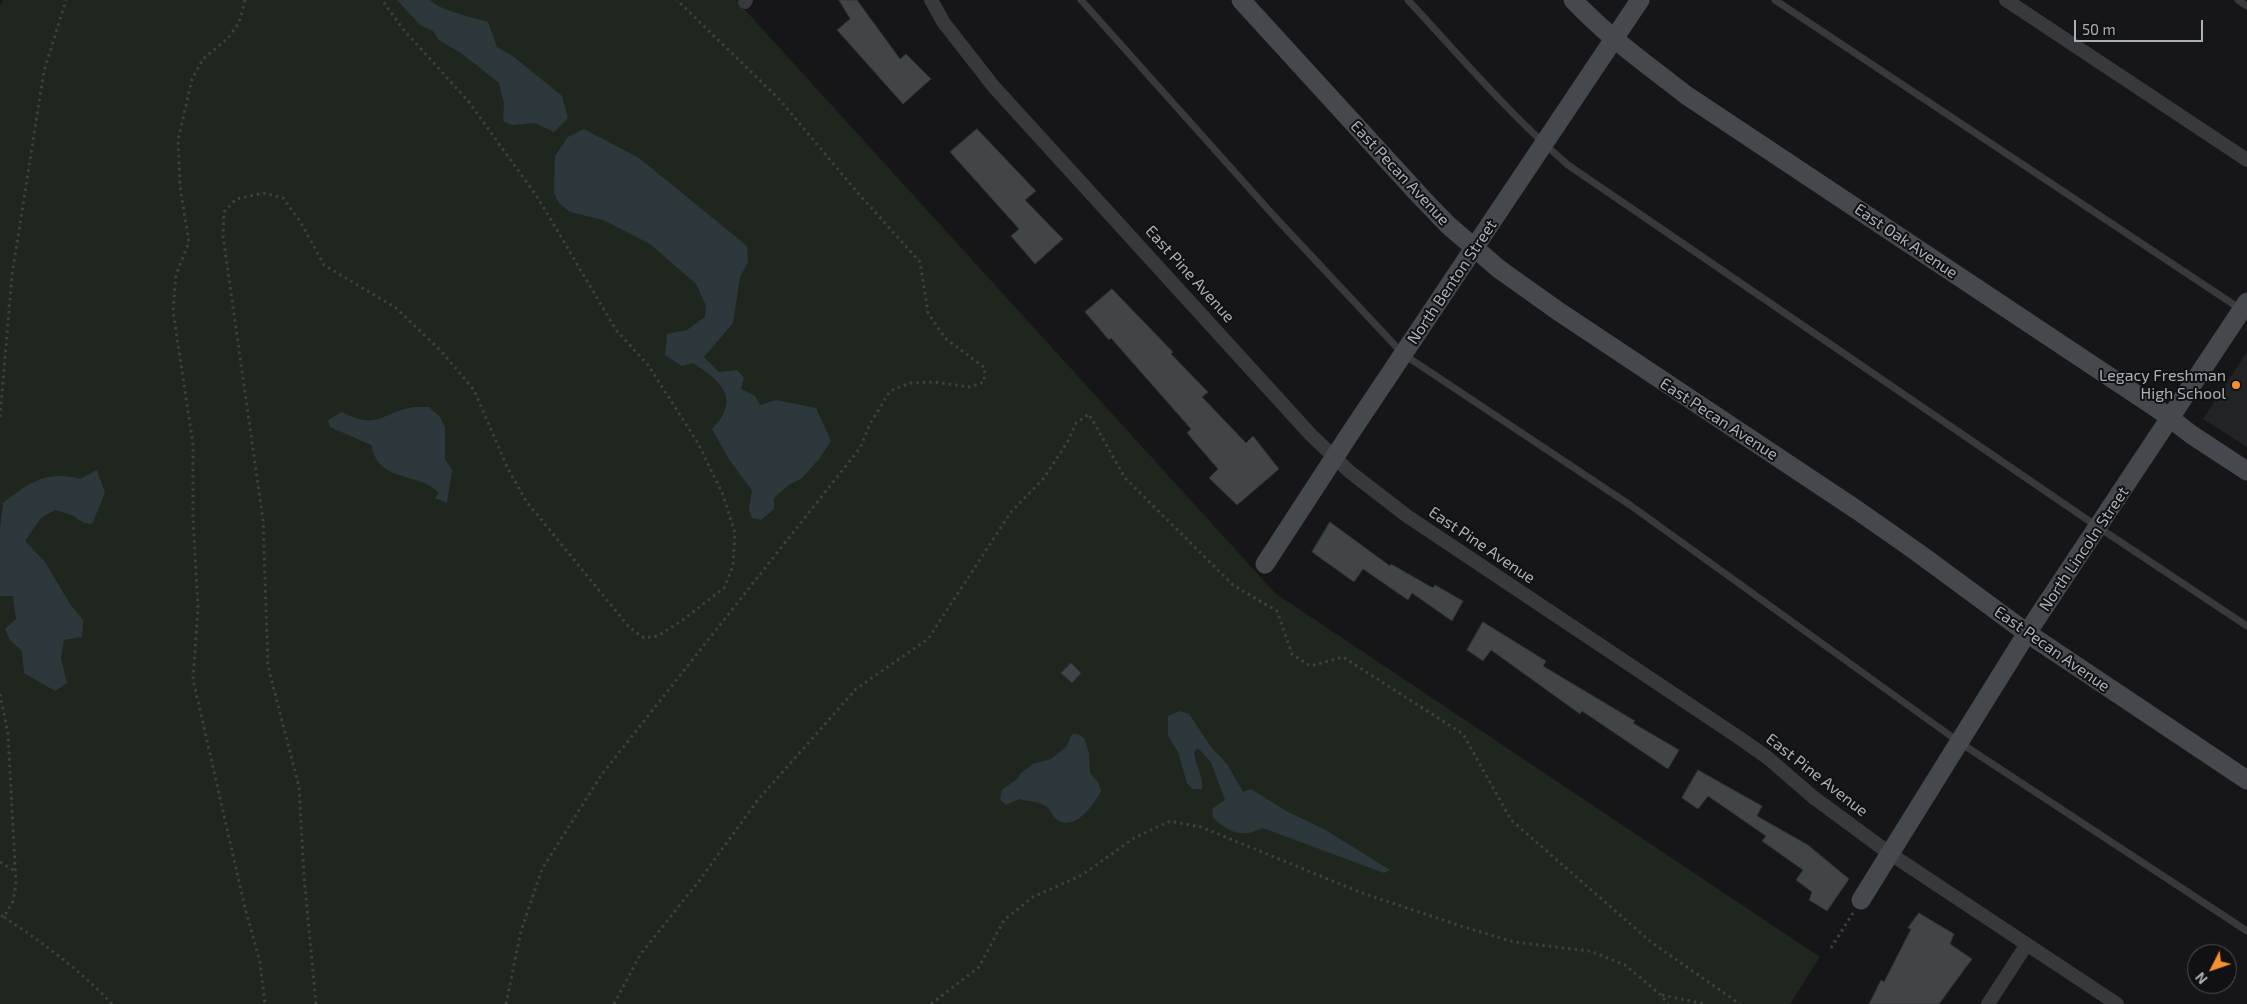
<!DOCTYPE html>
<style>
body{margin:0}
#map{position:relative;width:2247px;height:1004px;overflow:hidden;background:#161618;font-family:"Exo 2",sans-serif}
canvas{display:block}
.north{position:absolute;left:2187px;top:944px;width:50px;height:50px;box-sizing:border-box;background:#111113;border:1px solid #4d5155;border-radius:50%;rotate:229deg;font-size:14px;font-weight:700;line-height:20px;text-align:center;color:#a8b0b8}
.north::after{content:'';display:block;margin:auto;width:18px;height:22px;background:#f69030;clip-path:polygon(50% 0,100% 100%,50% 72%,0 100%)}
.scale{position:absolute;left:2074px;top:20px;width:129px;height:22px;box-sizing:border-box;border:2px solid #a8b0b8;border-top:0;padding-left:6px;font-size:15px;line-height:18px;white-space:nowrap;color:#a8b0b8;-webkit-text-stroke:4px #111113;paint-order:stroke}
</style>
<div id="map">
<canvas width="2247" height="1004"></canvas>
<div class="north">N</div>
<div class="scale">50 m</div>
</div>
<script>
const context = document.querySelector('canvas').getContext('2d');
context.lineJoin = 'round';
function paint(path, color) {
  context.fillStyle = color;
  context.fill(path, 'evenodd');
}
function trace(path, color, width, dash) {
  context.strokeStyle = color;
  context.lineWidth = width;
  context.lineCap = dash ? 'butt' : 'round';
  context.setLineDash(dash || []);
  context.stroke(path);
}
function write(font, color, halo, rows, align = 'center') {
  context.font = font + ' "Exo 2",sans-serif';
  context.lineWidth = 4;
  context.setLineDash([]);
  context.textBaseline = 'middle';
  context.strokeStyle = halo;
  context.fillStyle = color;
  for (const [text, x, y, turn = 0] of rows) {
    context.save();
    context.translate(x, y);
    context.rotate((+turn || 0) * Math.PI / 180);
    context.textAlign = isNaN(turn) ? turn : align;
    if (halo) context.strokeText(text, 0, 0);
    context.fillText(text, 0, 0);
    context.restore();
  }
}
const built = new Path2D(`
 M2247,352V447L2203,419Z`);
const green = new Path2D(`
 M3,0H736L1275,593L1820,957L1790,1004H0V5Z`);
const water = new Path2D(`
 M397,0H430C441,11 472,17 488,22L497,47L514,57L562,96L568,118L554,132L535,123L512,125L503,121L504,103L499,83L461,53L439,40L433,31L420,25Z
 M584,129L639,158L747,246L748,262L740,277L733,323L704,357L719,372L737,370L744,378L741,389L755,396L760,405L776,400L816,408L831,441L819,459L801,479L790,484L774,498V509L761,520L752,518L749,509L752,490L730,461L712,429C742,399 721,381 693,363L682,366L665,355L667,334L687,330L705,317L706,306L696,284L650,244L603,220L570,212L559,203L554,193L555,156L568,137Z
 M414,407H429L440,417L445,427V459L452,470L447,503L435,498L439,493C424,476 394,480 379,463C375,459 373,450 371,445L330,427L328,420L342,412C380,431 379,413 414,407Z
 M97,470L105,493L92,524L84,523L72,515L55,510L41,518L25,541L45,562L70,604L83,620L82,637L64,640L61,658L67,683L55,691L24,673L22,651L10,640L5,629L16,619L13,596H0V529L3,503C29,483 46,470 80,479Z
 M1180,711L1189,714L1211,747L1227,764L1243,792L1251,789L1288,812L1324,829L1390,870L1384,873L1263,828C1242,838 1230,833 1213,818L1212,809L1225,800L1211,762L1198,748L1194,752C1195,765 1204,777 1202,789H1192L1187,783L1178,752L1168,736V716Z
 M1072,734H1078L1084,738L1089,753L1090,773L1098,782L1101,791C1094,804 1075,833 1056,819C1052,816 1051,809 1046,806C1039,802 1027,801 1019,799L1006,805L1000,799L1002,790L1017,779L1021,773L1033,764L1051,759L1066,747Z`);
const building = new Path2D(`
 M839,0H857L900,59L906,54L931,79L903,104L837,30L850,19Z
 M977,129L1036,191L1025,200L1063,239L1035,264L1011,236L1019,229L950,152Z
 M1112,289L1173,352L1171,354L1208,392L1202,397L1246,443L1253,436L1279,469L1237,505L1209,478L1218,469L1187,433L1191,429L1111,338L1109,340L1085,312Z
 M1330,522L1390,566L1391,564L1433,588L1435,585L1463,601L1452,621L1412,593L1408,600L1363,569L1354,582L1312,552Z
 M1483,622L1546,661L1543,666L1635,721L1633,723L1679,750L1668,769L1582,711L1580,714L1491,650L1483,661L1467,650Z
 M1071,663L1081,673L1072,683L1061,673Z
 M1698,770L1762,806L1757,816L1808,845L1849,879L1827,911L1809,900L1812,892L1796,880L1803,870L1762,841L1766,836L1708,796L1698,809L1682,798Z
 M1919,913L1954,934L1950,944L1972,959L1939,1004H1869L1881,980L1884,982L1911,929L1908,928Z`);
const path = new Path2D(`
 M245,0L239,23L228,38L203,59L192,79L178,140L180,187L189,242L176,275L173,311L193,444V518L198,608L193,679L245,908L260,962L265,1004
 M0,417L12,275L44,71L66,0
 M0,694L8,734L16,884L13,901L4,917L0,915
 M0,862L13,870
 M4,917C43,943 80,970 112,1004
 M1831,948L1853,913
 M1662,995L1705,1004
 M316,1004L304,876L299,787L268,666L263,520L223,236L224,212L236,199L264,193L283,198L300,221L324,265L396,308L441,351L474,390L508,469L526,501L629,627L644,638L658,636L684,619L724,588L733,566L735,533L723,495L698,443L648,365L616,330L538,198L469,102L403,29L382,0
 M506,1004L521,931L542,869L602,774L860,448L870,424L890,391L910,383L934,382L970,387L984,382L985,368L945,338L928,313L920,262L857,192L779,99L677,0
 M614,1004L640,955L699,881L757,801L856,689L928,639L1011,512L1044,478L1068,441L1076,423L1089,414L1125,478L1233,585L1277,611L1292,654L1310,666L1343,657L1463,734L1511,820L1651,942L1740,1004
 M931,1004L979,967L1004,920L1033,897L1082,875L1134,838L1170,821L1201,827L1362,893L1464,927L1514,942L1590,951L1625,965L1661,995L1668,1004`);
const lane = new Path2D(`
 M1081,0L1274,216L1403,354L1630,505L1959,742L2247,931
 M1408,0C1460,56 1510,115 1568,165L2098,527L2247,626
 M1775,0L2242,310
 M2238,0L2247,6`);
const street = new Path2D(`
 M931,0L944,23L994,87L1311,435L1350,472L1407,516L1741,739L1768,758L1813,797L1889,853L2117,1004
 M2006,0L2247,160
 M745,2L746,0
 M1988,1004L2027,944`);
const secondary = new Path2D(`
 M1241,0L1421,197L1448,225L1499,269L1558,311L1857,510L1917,552L2027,633L2247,780
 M1573,0C1609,38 1645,63 1686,95L2158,409L2192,435L2247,471
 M1265,564L1349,435L1640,0
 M1861,900L2027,633L2247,302`);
const markers = [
 [2236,385,5,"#f69030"]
];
const streetNames = [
 ["East Pecan Avenue",1400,173,47],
 ["East Oak Avenue",1906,241,34],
 ["East Pine Avenue",1190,274,48],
 ["North Benton Street",1452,282,-56],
 ["East Pecan Avenue",1719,419,33],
 ["East Pine Avenue",1482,545,34],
 ["North Lincoln Street",2084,549,-56],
 ["East Pecan Avenue",2052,649,35],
 ["East Pine Avenue",1817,775,38]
];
const poiNames = [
 ["Legacy Freshman",2226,376],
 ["High School",2226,394]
];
paint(built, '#222325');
paint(green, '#1e261e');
paint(water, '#2c383c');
paint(building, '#424548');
trace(building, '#303134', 1);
trace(path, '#3d4044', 3, [2.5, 4]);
trace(lane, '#37393d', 7);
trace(street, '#37393d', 14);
trace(secondary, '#45484d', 19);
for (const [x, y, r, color] of markers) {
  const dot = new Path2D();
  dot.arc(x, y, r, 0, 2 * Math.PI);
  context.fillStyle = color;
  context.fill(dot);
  trace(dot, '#111113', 2);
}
write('16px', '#a8b0b8', '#111113', streetNames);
write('16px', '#a8b0b8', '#111113', poiNames, 'right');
</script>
